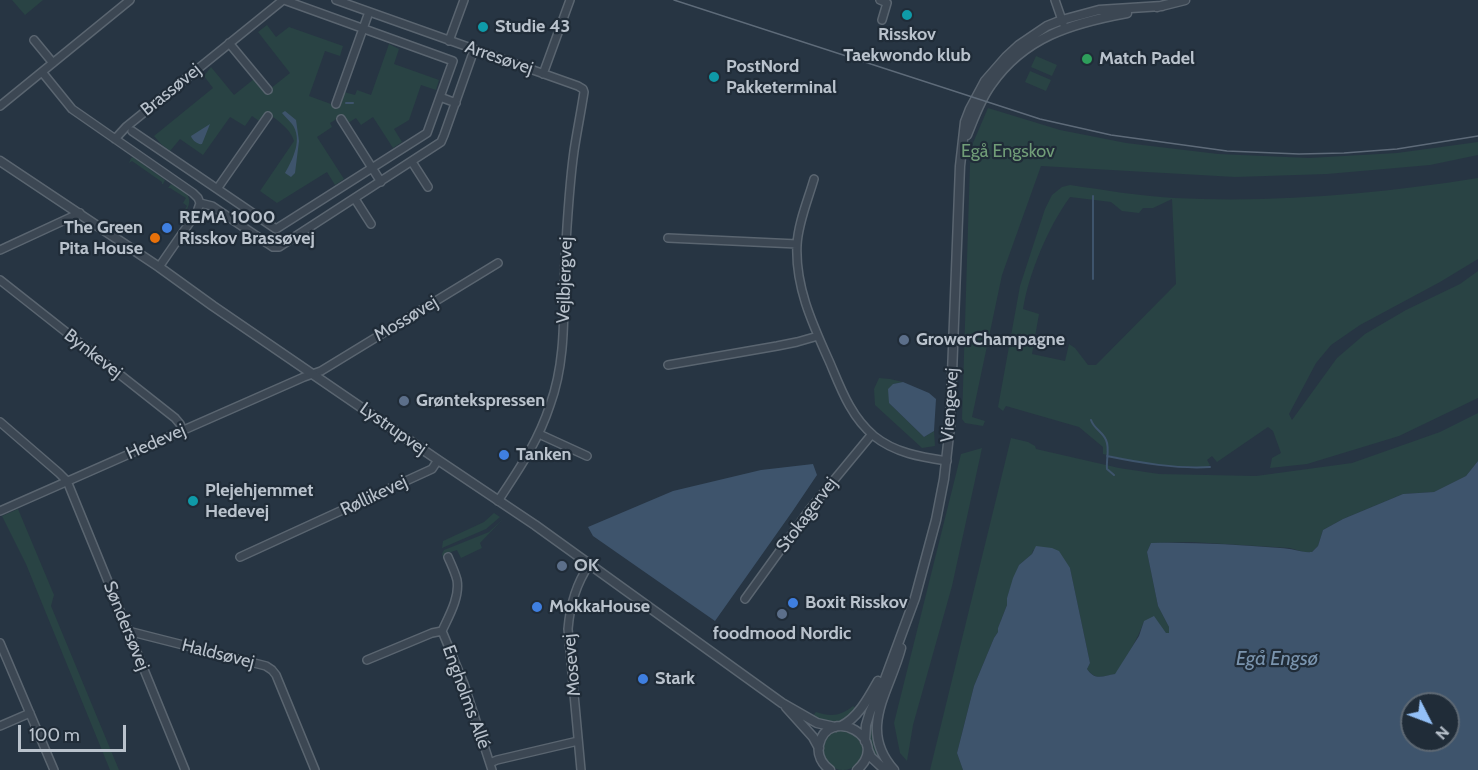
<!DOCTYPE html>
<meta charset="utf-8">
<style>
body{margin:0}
#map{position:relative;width:1478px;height:770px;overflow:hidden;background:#273543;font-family:Cabin,sans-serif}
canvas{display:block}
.north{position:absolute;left:1400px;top:692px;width:60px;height:60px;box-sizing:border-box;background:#202c38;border:2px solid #5d6873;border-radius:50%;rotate:132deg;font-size:16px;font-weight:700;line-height:24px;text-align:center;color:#b9c2cc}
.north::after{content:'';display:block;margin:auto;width:21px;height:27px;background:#93c0f7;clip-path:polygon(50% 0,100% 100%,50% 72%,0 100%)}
.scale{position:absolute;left:18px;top:725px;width:108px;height:27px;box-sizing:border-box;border:3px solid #b9c2cc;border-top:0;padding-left:8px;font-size:18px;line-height:21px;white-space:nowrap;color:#b9c2cc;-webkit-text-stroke:4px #202c38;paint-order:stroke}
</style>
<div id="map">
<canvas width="1478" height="770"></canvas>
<div class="north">N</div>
<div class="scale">100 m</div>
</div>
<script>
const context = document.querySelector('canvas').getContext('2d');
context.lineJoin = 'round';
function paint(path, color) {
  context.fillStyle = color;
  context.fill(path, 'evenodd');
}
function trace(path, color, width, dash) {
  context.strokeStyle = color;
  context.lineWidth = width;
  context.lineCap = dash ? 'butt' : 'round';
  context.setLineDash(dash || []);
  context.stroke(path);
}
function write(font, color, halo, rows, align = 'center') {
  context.font = font + ' Cabin,sans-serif';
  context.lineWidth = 4.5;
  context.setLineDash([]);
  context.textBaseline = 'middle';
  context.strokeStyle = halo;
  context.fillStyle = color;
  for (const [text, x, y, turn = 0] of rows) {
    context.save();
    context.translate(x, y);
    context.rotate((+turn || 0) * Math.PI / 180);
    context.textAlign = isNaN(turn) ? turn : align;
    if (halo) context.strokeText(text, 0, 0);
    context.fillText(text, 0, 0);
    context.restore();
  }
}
const green = new Path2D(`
 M12,0H43L25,15Z
 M267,25L276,37L289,27L343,46L340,56L325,51L309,96L339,107L344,92L355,95L357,90L371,95L389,44L399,49L394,64L439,80L436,90L421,85L409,120L394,129L402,142L393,148L373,117L361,125L356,118L348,123L343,115L330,123L332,127L317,137L344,179L335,185L327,172L277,203L260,191L294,141C290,128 277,120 266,112L259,121L252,116L245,126L230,117L203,155L180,139L170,151L161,144L154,136L213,88L204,76L211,67L234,95L254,79L265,93L290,73L258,32Z
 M1036,56L1057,65L1052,76L1031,67Z
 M1030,71L1051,80L1046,91L1025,82Z
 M988,108L1060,130L1126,143L1218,154L1309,158L1397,153L1478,142V155L1430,165L1327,174L1235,177L1041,166L1002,275L972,417L985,421L983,426L965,423L962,419L970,164L973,143Z
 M133,157L165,180L163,184H162V182L132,161L129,163L131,158Z
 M1478,178V259L1440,282L1360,325L1331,345L1316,363L1289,414L1292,420L1337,358L1365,334L1406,310L1460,284L1478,271V398L1399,436L1307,464L1270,468L1272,458L1281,453L1273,431L1268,427L1217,462L1212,456L1207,460L1210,465L1207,467L1169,466L1141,463L1103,454V447L1079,427L1006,406L1003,411L998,407L1020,286L1045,209L1052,195L1062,187L1070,185C1104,190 1139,196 1174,198C1275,203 1378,194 1478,178ZM1070,197L1111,202L1122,211L1139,213L1143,208H1153L1172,199L1176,284L1096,365H1088L1075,348L1069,344L1065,361L1032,354L1039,314L1023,309C1029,273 1048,227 1070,197Z
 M171,184C193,194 194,201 180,221L178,219L187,206L183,203L186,198L170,188H168Z
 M879,378L890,379L903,382L893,384L889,403L924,437L934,431L935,446L922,448L875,405L874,389Z
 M1478,413V461L1466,476L1434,492L1403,494L1343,519L1323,530L1318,546L1312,552L1307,553L1290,548L1191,542L1151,543L1147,552L1158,606L1169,627V633H1166L1144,621C1137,642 1126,656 1116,674C1103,676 1096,681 1087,669L1090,663L1070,568L1033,550L1032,554L1019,565L1007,598V605L998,628V632L994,638L974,686L957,753L963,770H930L1011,438L1028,442L1035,446L1036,449L1119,468L1159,474L1256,476L1352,463L1440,432Z
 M982,448L952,586L913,725L907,761L900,753L894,723L961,454Z
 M18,509L54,595L51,606L119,770H110L26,564L2,516Z
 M494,513L500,517L486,529L442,548L443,541L484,522Z
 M503,519L480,543L482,548L461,558L457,550L445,554L443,557L442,554L444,550L489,532Z
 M853,706L857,709L841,722L825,721L812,717L816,712C831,717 841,716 853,706Z
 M871,715L875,716L891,770L874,754L869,734Z
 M823 750a20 20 0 1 1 40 0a20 20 0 1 1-40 0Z`);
const water = new Path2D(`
 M285,111L296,120L299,141L295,173L291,177L285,173C293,159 303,139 292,124C289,120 285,117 282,113Z
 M210,124L202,144C198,145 192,140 191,136Z
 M903,382L929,393L936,399L934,431L924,437L889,403L888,389L893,384Z
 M1478,461V770H963L957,753L974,686L994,638L998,632V628L1007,605V598L1013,578L1019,565L1032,554L1036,546L1052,548L1059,551L1070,568L1090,663L1087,669C1095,681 1103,676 1115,674L1139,636L1144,621L1154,616L1166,633H1169V627L1158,606L1147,552L1151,543C1194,542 1237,545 1280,548C1291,548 1302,553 1312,552L1318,546L1323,530L1343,519L1403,494L1434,492L1466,476ZM1412,704H1448V740H1412Z
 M813,464L817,475L792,512L715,621L593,536L588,527L673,491L761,470Z`);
const stream = new Path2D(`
 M346,103H353
 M1093,196V279
 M1091,420C1094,429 1103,432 1106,440C1110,448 1106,460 1107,469L1114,475
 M1107,456C1141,463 1176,469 1210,467`);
const minor = new Path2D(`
 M336,0L578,86L583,89L584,92C581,112 577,131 574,151C569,187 567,224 565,260C563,308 567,359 550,405C538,442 519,469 498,501
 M880,0L887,3L882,20
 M1055,0L1063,23
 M34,40L53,63
 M449,41L464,0
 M229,43L268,90
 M42,72L72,109L193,193L198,198L200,203
 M543,74L570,0
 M440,97L456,103
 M336,104L369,12
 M0,106L130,0
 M341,119L381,182
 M132,131L276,229L427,133L453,61L284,0
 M115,139L126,127L283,0
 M412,162L428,187
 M814,179C808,200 798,223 797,245C795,287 813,325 830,363C841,389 851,417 874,436C895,453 921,457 947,461
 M217,189L268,116
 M355,199L371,224
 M200,203L212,206L273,247H279L441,142L444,135L474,50
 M668,238L797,244
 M0,250L80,213
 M159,267L197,212L200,203
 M0,280L175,418L180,424L183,431
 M668,365L777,346L797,342L818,336
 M0,422L59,473L67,481L185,770
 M539,434L587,456
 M0,511L304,377L321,371L498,263
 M240,557L432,469L438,460
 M745,599L810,509L872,434
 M128,631L266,666L272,670L276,675L315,770
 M442,631L464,684L492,770
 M0,643L54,770
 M367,660L432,633L442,631C449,616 460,597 457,580C455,572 451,564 448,557
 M0,726L30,713
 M490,763L497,760L578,741
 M581,770L568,629C570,605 576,584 589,565`);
const tertiary = new Path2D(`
 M1157,7L1185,0
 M967,135C974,118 980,100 991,85C1024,37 1072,23 1127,13
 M0,161L159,267L213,306L438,460L535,525L782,703L817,723L835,727
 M786,707L813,737L819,748
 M841,726C858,718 869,697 878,681
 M865,741L866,725L870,712L885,679L915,598L936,520L944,479L950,426L960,166L965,122L970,109L985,81L1006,57L1019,45L1047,26L1062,20L1099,10L1162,6
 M868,750L871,757L885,770
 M830,770C822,764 817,755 819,745C828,704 893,738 857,770
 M894,770C857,729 890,691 901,648`);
const tram = new Path2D(`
 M674,0L1040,119L1111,135L1227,151L1299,154L1344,153L1397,149L1478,136`);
const markers = [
 [907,15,6,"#0f9aa8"],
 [483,27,6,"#0f9aa8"],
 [1087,59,6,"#2e9e5b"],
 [714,77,6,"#0f9aa8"],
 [167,228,6,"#3f7fe0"],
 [155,238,6,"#e8710a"],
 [904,340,6,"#5c6f8a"],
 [404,401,6,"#5c6f8a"],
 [504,455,6,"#3f7fe0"],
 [193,501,6,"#0f9aa8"],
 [562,566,6,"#5c6f8a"],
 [793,603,6,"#3f7fe0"],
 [537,607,6,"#3f7fe0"],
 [782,614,6,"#5c6f8a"],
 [643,679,6,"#3f7fe0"]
];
const poiNames = [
 ["Studie 43",495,27],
 ["Risskov",907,35,"center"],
 ["Taekwondo klub",907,56,"center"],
 ["Match Padel",1099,59],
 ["PostNord",726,67],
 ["Pakketerminal",726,88],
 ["REMA 1000",179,218],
 ["Risskov Brassøvej",179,239],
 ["The Green",143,228,"right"],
 ["Pita House",143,249,"right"],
 ["GrowerChampagne",916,340],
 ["Grøntekspressen",416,401],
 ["Tanken",516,455],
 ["Plejehjemmet",205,491],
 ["Hedevej",205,512],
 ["OK",574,566],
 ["Boxit Risskov",805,603],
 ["MokkaHouse",549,607],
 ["foodmood Nordic",782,634,"center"],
 ["Stark",655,679]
];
const streetNames = [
 ["Arresøvej",499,58,19],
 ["Brassøvej",171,90,-39],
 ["Vejlbjergvej",565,280,-88],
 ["Mossøvej",406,319,-31],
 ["Bynkevej",93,354,38],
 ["Viengevej",950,405,-86],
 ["Lystrupvej",393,429,35],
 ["Hedevej",156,442,-24],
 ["Røllikevej",374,496,-25],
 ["Stokagervej",807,515,-53],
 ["Søndersøvej",126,626,68],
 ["Haldsøvej",218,654,14],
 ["Mosevej",572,665,-95],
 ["Engholms Allé",466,697,70]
];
const parkNames = [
 ["Egå Engskov",1008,152]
];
const waterNames = [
 ["Egå Engsø",1277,659]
];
paint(green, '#294344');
paint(water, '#3e546c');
trace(stream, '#3e546c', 2);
trace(minor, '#5a6570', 10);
trace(tertiary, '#5a6570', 11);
trace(minor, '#3c4753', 7);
trace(tertiary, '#3c4753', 8);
trace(tram, '#5e6b79', 1.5);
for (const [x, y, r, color] of markers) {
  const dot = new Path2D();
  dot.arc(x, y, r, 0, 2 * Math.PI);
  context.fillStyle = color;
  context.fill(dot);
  trace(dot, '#202c38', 2);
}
write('bold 18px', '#b9c2cc', '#202c38', poiNames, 'left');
write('18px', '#b9c2cc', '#202c38', streetNames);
write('18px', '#719d78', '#202c38', parkNames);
write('italic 20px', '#7a94ae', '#202c38', waterNames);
</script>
